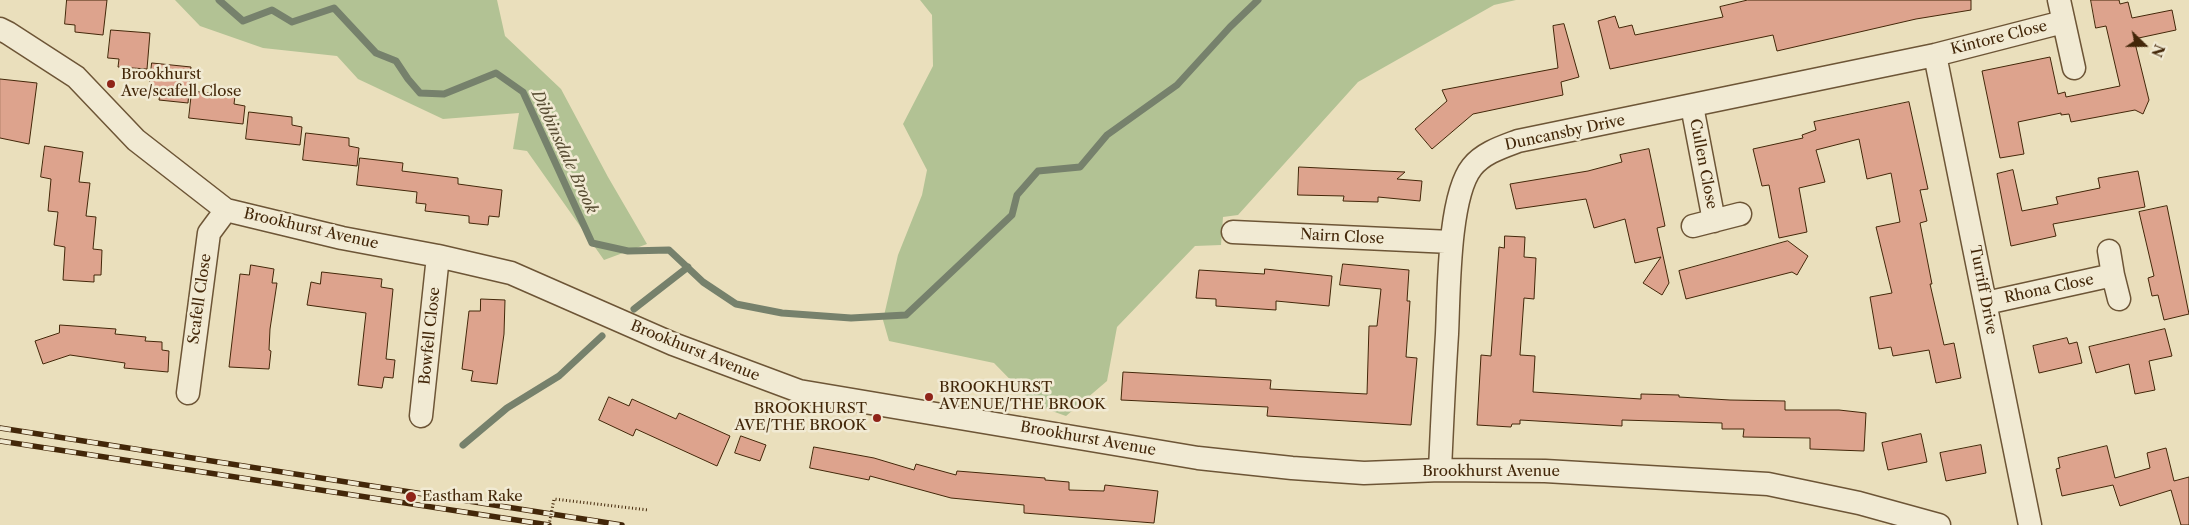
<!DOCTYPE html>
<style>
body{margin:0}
#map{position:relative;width:2189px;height:525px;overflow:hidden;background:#eadfbc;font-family:"Libre Caslon Text",serif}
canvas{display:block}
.north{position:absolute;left:2119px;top:20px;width:50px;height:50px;-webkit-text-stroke:4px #f1ead3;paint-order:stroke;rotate:112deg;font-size:14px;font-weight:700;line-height:20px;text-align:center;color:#432709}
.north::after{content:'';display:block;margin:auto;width:18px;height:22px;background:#432709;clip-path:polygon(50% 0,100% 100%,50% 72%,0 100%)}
</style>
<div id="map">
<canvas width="2189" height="525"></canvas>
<div class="north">N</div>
</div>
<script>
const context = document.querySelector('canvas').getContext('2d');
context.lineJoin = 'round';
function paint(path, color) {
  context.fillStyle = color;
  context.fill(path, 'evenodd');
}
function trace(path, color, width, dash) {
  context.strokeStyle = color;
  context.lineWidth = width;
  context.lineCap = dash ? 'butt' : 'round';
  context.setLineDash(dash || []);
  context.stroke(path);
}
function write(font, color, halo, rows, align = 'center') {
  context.font = font + ' "Libre Caslon Text",serif';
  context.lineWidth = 5;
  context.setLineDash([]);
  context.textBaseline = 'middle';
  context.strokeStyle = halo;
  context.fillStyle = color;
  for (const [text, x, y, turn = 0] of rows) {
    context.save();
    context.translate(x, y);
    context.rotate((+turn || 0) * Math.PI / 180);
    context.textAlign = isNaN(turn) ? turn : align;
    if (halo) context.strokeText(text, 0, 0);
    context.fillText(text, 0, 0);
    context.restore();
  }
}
const green = new Path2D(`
 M175,0H497L505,36L561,89L608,177L647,244L604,260L527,151L513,149L519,113L443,119L358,79L337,56L263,48L200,26Z
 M920,0H1516L1494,5L1358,82L1238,215L1223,217L1221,245L1195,246L1117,327L1107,381L1066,416L1035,405L994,363L889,341L883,320L898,255L922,195L927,170L903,124L933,66L932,15Z`);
const stream = new Path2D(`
 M219,0L243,21L272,10L292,22L334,8L376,53L396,61L408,79L420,93L444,94L496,73L523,92L592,243L628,251L669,250L703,282L736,304L782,313L851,318L906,315L1012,215L1017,195L1038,171L1080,167L1107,135L1177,85L1230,27L1258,0
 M634,309L688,267
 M463,445L507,408L559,376L602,336`);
const building = new Path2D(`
 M67,0H107L103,35L75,32V25L65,24Z
 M1748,0H1971V10L1916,19L1777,51L1773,35L1610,69L1598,21L1615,16L1619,28L1632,25L1635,35L1723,17L1720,7Z
 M2091,0H2119L2120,4L2128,2L2132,18L2172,10L2176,30L2134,39L2149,100L2143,114L2135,110L2071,122L2069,114L2061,115V113L2018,122L2024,154L2000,158L1982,71L2050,57L2058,94L2065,92L2066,97L2120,86L2106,26L2096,28Z
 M1564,24L1579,77L1561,82L1563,95L1473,114L1432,149L1415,129L1447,101L1442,90L1558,68L1553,26Z
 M111,30L150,33L147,69L118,67L119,59L108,58Z
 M152,63L191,67L188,103L159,100L160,93L149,92Z
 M0,79L37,83L29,144L0,138Z
 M192,91L235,96L234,104L245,106L243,124L189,118Z
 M1909,102L1928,189L1920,190L1927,221L1920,223L1932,284H1930L1944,345L1954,343L1961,378L1936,383L1929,350L1893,356L1891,347L1879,349L1870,297L1892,293L1876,227L1900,222L1891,173L1867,179L1859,139L1816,150L1825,182L1799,188L1807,232L1779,238L1769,185L1762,186L1753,149L1803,138L1802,135L1816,130L1814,122Z
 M249,112L292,117V125L302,127L300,145L246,139Z
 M306,133L349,138V146L359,148L357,166L303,160Z
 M45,146L83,152L79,182L90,183L86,216L96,217L93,249L102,250L101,275H94V282L63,280L65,247L54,245L58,212L48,211L51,179L41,177Z
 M1649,149L1665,226L1657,228L1669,283L1662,295L1643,283L1661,257L1635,263L1625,219L1594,228L1586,199L1516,209L1510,184L1588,171L1622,162L1620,155Z
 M360,158L403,163L402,171L458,178V184L502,190L499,217L489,216L488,225L469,223V216L425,211L426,204L416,203L417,192L357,185Z
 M1299,167L1405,172L1397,179L1422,181L1420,201L1378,197V202L1343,201L1344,196L1298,195Z
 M2013,170L2022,211L2058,204L2056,197L2100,188L2098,178L2138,171L2145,207L2053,224L2056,236L2011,246L1997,174Z
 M2167,206L2189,314L2164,320L2158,295L2152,296L2148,278L2154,276L2139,212Z
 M1505,236L1525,237L1524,257L1536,258L1534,299L1524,298L1520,355L1535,356L1533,392L1641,399V394L1679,395V397L1730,400L1785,401V410H1839L1866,413L1864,451L1810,449V438L1743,437L1744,429H1722V423L1622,420V426L1520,420V424H1512L1511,427L1477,425L1481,355L1491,356L1499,247L1504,248Z
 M1788,241L1808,256L1797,275L1792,272L1686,299L1679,271Z
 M1343,264L1409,270L1407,301H1410L1406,357L1417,358L1411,425L1267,416L1268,407L1121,400L1123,372L1271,380L1270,389L1367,394L1369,326H1377L1381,289L1340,285Z
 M251,265L274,269L272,283H277L270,329L269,350L271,351L269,369L229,367L240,274L249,275Z
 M1265,269L1332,276L1329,306L1276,301V310L1216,306V299L1196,298L1199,270L1264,274Z
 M322,272L382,279L381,287L393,289L386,359L395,360L393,378L384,377L382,388L358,385L366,313L307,305L311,282L320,284Z
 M481,299L505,300L504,334L497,384L471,381L473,371L462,369L469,311H480Z
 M60,325L116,329L115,334L146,337L145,341L162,342V350L169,351L168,372L124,368L125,363L70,355L43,364L35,341L59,333Z
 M2165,329L2172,356L2149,361L2155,390L2135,394L2129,364L2096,373L2089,347Z
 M2067,338L2069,344L2077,342L2082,363L2039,373L2033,346Z
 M609,397L629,406L632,399L676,419L679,413L730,436L717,466L636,429L633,436L599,420Z
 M1921,434L1927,462L1888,470L1882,443Z
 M741,436L766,445L760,461L735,453Z
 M1981,445L1986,473L1946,481L1940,453Z
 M2107,446L2115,478L2150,468L2147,453L2166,448L2174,481L2189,477V525H2181L2171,490L2120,506L2113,485L2062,496L2056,469L2060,468L2058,458Z
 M814,447L874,458L914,470L916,464L956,475L957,471L1045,478V480L1069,482V490L1104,491L1105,485L1158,491L1154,523L1024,513V505L951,498L870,476L869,480L810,468Z`);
const street = new Path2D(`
 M2059,0L2074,68
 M0,29L8,33L76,77L136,140L226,210L342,238L438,256L511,273L673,344L799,391L1198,458L1292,468L1364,473L1440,470L1545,471L1768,484L1859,503L1939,525
 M1935,55L2030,525
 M1692,106L1714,221
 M1693,226L1740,214
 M1233,232L1451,242
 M2113,275L2119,299
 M1986,303L2113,275L2109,251
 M188,393L209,233L226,210
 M421,416L438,256
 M1440,470C1442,425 1444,380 1447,334C1449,294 1448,197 1472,167C1483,153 1502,147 1518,141L1935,55L2063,22`);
const rail = new Path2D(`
 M0,428L622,525
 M0,441L549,525`);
const pathBridge = new Path2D(`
 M549,525L554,499L648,510`);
const markers = [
 [111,84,5,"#8f2418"],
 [929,397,5,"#8f2418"],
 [877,418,5,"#8f2418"],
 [411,497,6,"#8f2418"]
];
const streetNames = [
 ["Kintore Close",1999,38,-14],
 ["Duncansby Drive",1565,133,-12],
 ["Cullen Close",1703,164,79],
 ["Brookhurst Avenue",311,229,13],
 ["Nairn Close",1342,237,3],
 ["Rhona Close",2049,289,-12],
 ["Turriff Drive",1983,290,79],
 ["Scafell Close",200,299,-82],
 ["Bowfell Close",430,336,-84],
 ["Brookhurst Avenue",695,351,22],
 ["Brookhurst Avenue",1088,439,10],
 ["Brookhurst Avenue",1491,472]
];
const poiNames = [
 ["Brookhurst",121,75],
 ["Ave/scafell Close",121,92],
 ["BROOKHURST",939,388],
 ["AVENUE/THE BROOK",939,405],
 ["BROOKHURST",867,409,"right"],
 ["AVE/THE BROOK",867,426,"right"],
 ["Eastham Rake",422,497]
];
const waterNames = [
 ["Dibbinsdale Brook",564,152,65]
];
paint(green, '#b2c294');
trace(stream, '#76816c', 7);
paint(building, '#dda38d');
trace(building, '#432709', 1);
trace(street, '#6d5536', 25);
trace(street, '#f1ead3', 22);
trace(rail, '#432709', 5.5);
trace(rail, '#f1ead3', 4, [11]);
trace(pathBridge, '#432709', 3, [1, 2.5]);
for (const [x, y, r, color] of markers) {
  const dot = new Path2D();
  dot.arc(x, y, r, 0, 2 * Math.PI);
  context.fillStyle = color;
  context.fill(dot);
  trace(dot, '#f1ead3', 2);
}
write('15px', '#432709', '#f1ead3', streetNames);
write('15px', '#432709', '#f1ead3', poiNames, 'left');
write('italic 16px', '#584c32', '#f1ead3', waterNames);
</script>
